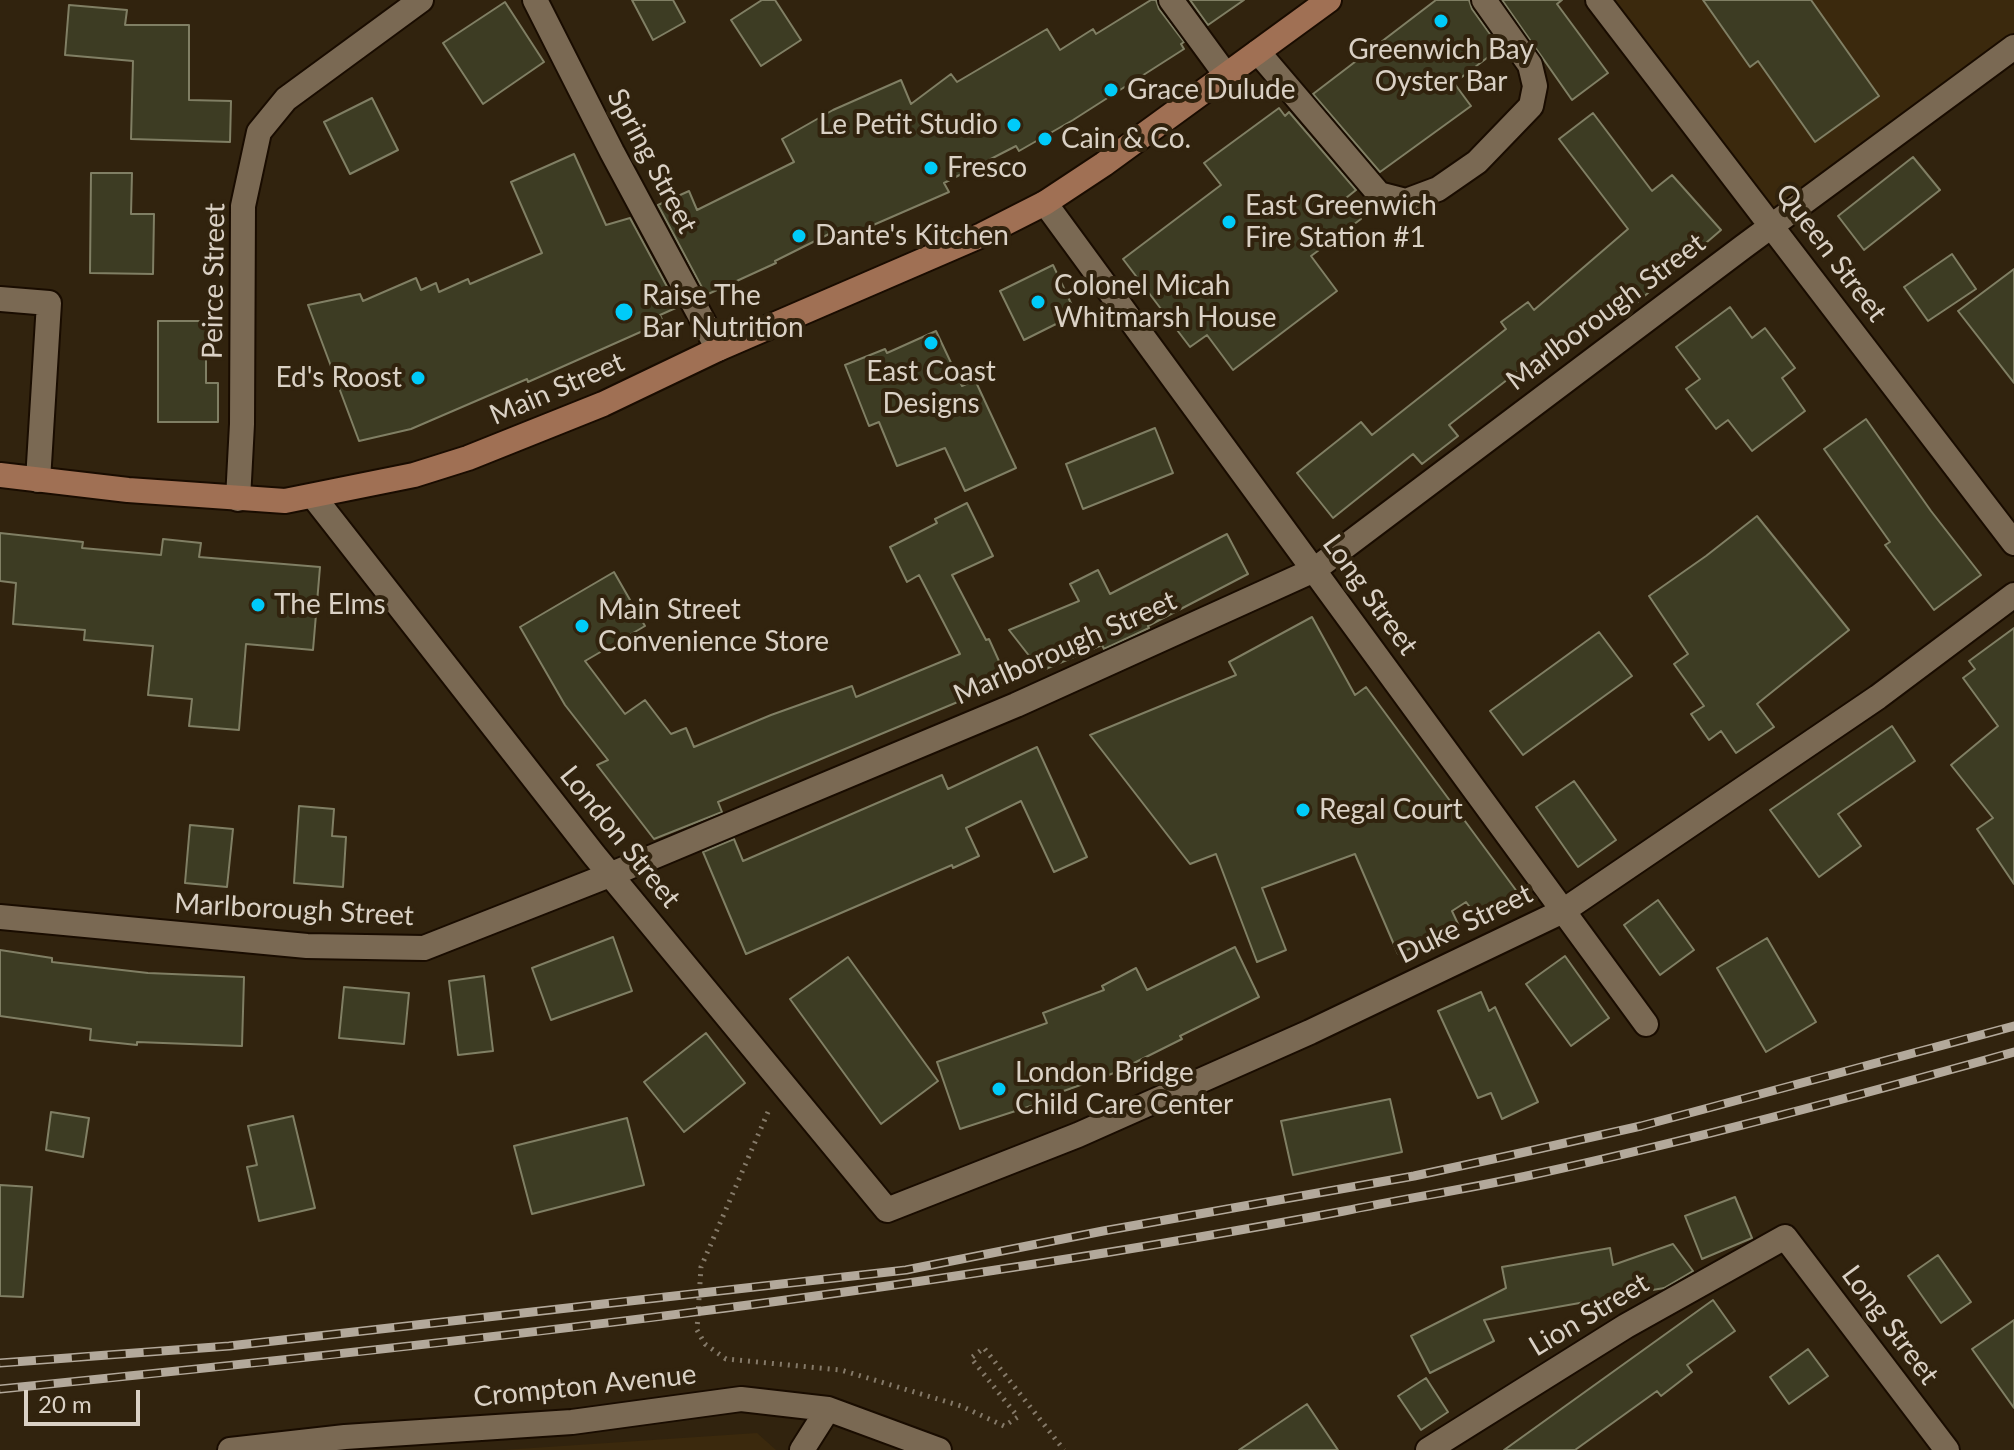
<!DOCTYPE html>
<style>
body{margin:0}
#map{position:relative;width:2014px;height:1450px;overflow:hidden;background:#31230e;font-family:Lato,sans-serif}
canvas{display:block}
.scale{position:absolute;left:24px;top:1390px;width:116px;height:36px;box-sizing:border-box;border:4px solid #dad1c5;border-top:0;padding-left:10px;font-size:24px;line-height:28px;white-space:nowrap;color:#dad1c5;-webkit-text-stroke:6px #31230e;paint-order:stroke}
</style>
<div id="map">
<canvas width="2014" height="1450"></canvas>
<div class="scale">20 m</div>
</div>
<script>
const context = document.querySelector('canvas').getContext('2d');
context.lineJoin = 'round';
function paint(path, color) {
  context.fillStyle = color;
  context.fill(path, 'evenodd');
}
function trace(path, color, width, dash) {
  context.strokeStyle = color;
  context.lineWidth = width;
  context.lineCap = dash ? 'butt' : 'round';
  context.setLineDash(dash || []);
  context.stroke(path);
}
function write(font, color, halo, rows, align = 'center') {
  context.font = font + ' Lato,sans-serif';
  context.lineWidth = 8;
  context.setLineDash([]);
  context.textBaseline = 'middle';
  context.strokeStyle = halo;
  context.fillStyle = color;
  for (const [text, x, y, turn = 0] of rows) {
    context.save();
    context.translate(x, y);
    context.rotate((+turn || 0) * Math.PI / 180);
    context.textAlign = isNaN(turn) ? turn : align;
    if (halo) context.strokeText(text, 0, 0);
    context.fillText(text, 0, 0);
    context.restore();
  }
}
const built = new Path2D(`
 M1591,0H2014V43L1777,219Z
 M757,1433L776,1450H503Z`);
const building = new Path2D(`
 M632,0H673L685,22L653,40Z
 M762,0H775L801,40L761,66L731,20Z
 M1151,0H1156L1159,9L1184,42L1181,44L1184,49L1073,120L1019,151L1016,146L944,183L949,192L871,226L839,244L833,232L775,261L776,263L706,295L658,205L689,191L697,210L794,162L782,139L833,110L901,80L911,104L951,74L957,82L1047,29L1060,50L1093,29L1096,34Z
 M1190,0H1244L1208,25Z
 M1436,0H1469L1472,9L1500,48L1454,83L1471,106L1380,172L1313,94Z
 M1502,0H1562L1557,4L1608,73L1572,100Z
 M1703,0H1811L1879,96L1815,142L1758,61L1750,67Z
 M505,2L544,62L483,104L443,43Z
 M69,5L127,10L125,25H189V100L231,101L230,142L131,139L133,61L65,55Z
 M372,98L398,150L350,174L324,122Z
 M1279,108L1285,116L1289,112L1356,190L1346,198L1361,219L1311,256L1337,291L1233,370L1207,335L1190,347L1123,259L1221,185L1204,163Z
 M1593,113L1652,191L1672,175L1721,230L1619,318L1610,306L1562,348L1565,352L1537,372L1530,362L1449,425L1458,436L1422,464L1413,454L1333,518L1297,473L1361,422L1372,435L1506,329L1501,322L1528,302L1534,310L1628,229L1559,139Z
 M574,154L606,225L630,218L678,307L660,315L663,322L528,382L527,379L411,429L359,441L308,305L360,294L363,301L416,278L421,290L436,283L439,292L468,279L470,284L542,253L511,182Z
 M1913,157L1940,190L1864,250L1838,216Z
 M91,173H132L131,214H154L153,274L90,273Z
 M1952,254L1976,289L1928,321L1904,287Z
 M1053,265L1076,314L1024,340L1000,291Z
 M2014,269V383L1958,311Z
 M1730,307L1752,338L1765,328L1795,368L1782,378L1805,411L1752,451L1728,420L1716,429L1686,389L1700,379L1676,347Z
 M158,321H206V383H218V422H158Z
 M936,331L962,386L975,380L1016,468L965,491L945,448L897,466L879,422L869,426L845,365L885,349L887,353Z
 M1866,419L1931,511L1981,575L1934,610L1885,545L1890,542L1824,449Z
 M1155,428L1173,473L1083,509L1066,464Z
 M967,503L993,556L952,575L986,640L989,639L1008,681L718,802L722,812L654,839L597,765L608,760L565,705L520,627L614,572L645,626L585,661L625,714L645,700L671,734L686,728L694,747L771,715L852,686L856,697L960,654L919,575L907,582L890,547L937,523L935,519Z
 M1757,516L1849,630L1757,704L1774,727L1736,753L1721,731L1709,740L1691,714L1704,706L1674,664L1688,654L1649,596L1706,556Z
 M0,533L83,542L82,548L161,555L163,539L201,543L199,557L320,567L313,650L246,644L239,730L189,726L192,699L148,695L153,646L84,640L85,630L13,624L16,583L0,581Z
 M1227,534L1248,574L1148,626L1149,628L1104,649L1102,645L1041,671L1009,630L1079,601L1070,584L1098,570L1110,594Z
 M1312,617L1355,695L1366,687L1521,897L1478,918L1466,902L1452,911L1459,926L1398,954L1355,854L1262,888L1286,950L1257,962L1216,854L1190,864L1090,735L1236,675L1229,662Z
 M2014,628V884L1977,829L1993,818L1951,765L1998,726L1963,678L1975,669L1969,661Z
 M1599,632L1632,676L1523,755L1490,711Z
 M1892,726L1915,761L1838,814L1861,846L1819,877L1770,810Z
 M1037,747L1087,857L1054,872L1021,801L966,828L979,856L953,868L952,865L746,954L703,852L734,839L743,861L942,775L948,789Z
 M1574,781L1616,840L1578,867L1536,807Z
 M299,806L334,809L332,836L346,837L343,887L294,883Z
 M190,825L233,829L227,887L185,883Z
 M1658,900L1694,950L1660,975L1624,925Z
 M613,937L632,991L551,1020L532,968Z
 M1767,938L1816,1022L1766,1052L1717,968Z
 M1235,947L1259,997L1180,1036L1182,1039L1114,1073L1033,1102L1034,1105L960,1129L937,1062L1047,1023L1043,1013L1104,990L1102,986L1136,968L1147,990Z
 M0,950L52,958V962L148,973L244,977L242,1046L137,1042V1045L90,1040L91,1029L0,1016Z
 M1565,956L1609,1018L1571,1046L1526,984Z
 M848,957L938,1081L881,1124L790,999Z
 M484,976L493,1051L458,1055L449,981Z
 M344,987L409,993L404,1044L339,1038Z
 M1481,992L1489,1011L1495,1007L1538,1102L1502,1119L1491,1093L1478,1098L1438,1011Z
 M706,1033L745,1083L684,1132L644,1082Z
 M1390,1099L1402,1152L1293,1175L1281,1121Z
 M51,1112L89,1118L83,1157L46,1150Z
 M293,1116L315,1208L259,1221L247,1167L257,1165L248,1126Z
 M627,1118L644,1185L532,1214L514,1146Z
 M0,1185L32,1187L23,1297L0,1296Z
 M1735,1197L1752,1238L1702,1259L1685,1216Z
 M1673,1244L1693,1271L1664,1288L1484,1320L1494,1341L1430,1373L1411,1336L1506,1288L1502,1267L1610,1248L1613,1265Z
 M1938,1255L1971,1302L1941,1323L1908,1276Z
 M1713,1300L1735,1331L1687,1365L1692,1372L1661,1396L1657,1391L1575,1450H1504Z
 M2014,1320V1408L1972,1349Z
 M1808,1349L1828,1376L1789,1404L1770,1377Z
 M1426,1378L1448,1412L1421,1430L1398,1396Z
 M1307,1404L1338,1450H1239Z`);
const path = new Path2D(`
 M768,1112L701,1267L697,1330L705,1344L726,1359L841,1370L961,1406L1004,1426L1018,1417L971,1358L984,1348L1064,1450`);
const minor = new Path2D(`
 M535,0L612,152L718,349
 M1171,0L1226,75
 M1598,0L2014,543
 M1258,52L1379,194L1406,201L1438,189L1477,162L1531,106L1535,86L1530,65L1484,0
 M1045,203L1646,1024
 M0,299L49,303L38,480
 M313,496L594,855L887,1210L1078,1135L1310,1032L1563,911L1878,697L2014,595
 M238,499L242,424L243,206L259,132L286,99L421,0
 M0,917L307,946L424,948L612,874L1016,705L1314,570L1743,247L2014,47
 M230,1450L345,1437L572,1422L741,1399L828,1409L939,1450
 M802,1450L828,1409
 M1428,1450L1626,1326L1785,1237L1947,1450`);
const major = new Path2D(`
 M0,475L128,490L285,501L414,475L468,458L603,404L718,349L982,235L1045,203L1104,164L1329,0`);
const rail = new Path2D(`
 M0,1363L229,1346L906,1270L1103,1231L1414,1176L1507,1156L1641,1126L2014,1026
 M0,1389C450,1344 900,1295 1344,1211C1408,1198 1473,1188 1536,1174C1697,1139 1856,1096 2014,1052`);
const markers = [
 [1441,21,8,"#00cbf9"],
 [1111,90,8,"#00cbf9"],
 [1014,125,8,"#00cbf9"],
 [1045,139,8,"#00cbf9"],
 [931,168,8,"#00cbf9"],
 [1229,222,8,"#00cbf9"],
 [799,236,8,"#00cbf9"],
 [1038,302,8,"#00cbf9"],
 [624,312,10,"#00cbf9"],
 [931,343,8,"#00cbf9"],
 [418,378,8,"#00cbf9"],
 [258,605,8,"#00cbf9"],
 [582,626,8,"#00cbf9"],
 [1303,810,8,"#00cbf9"],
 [999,1089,8,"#00cbf9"]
];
const poiNames = [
 ["Greenwich Bay",1441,50,"center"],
 ["Oyster Bar",1441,82,"center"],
 ["Grace Dulude",1127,90],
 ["Le Petit Studio",998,125,"right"],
 ["Cain & Co.",1061,139],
 ["Fresco",947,168],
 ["East Greenwich",1245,206],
 ["Fire Station #1",1245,238],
 ["Dante's Kitchen",815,236],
 ["Colonel Micah",1054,286],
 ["Whitmarsh House",1054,318],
 ["Raise The",642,296],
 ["Bar Nutrition",642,328],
 ["East Coast",931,372,"center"],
 ["Designs",931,404,"center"],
 ["Ed's Roost",402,378,"right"],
 ["The Elms",274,605],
 ["Main Street",598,610],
 ["Convenience Store",598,642],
 ["Regal Court",1319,810],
 ["London Bridge",1015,1073],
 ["Child Care Center",1015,1105]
];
const streetNames = [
 ["Spring Street",652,161,62],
 ["Queen Street",1831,253,53],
 ["Peirce Street",214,281,-89],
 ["Marlborough Street",1606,312,-37],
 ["Main Street",557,389,-23],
 ["Long Street",1370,595,54],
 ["Marlborough Street",1065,648,-24],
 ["London Street",620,837,51],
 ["Marlborough Street",294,910,3],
 ["Duke Street",1465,924,-26],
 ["Lion Street",1589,1315,-31],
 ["Long Street",1890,1325,53],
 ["Crompton Avenue",585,1386,-6]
];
paint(built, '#3b290d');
paint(building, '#3d3c23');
trace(building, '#807f64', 2);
trace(minor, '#190c00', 28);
trace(major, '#190c00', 28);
trace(path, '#857a69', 5, [2, 6]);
trace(minor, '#7a6953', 24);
trace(major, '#a07054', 24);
trace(rail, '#b3a99b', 9);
trace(rail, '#31230e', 6, [18]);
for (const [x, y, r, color] of markers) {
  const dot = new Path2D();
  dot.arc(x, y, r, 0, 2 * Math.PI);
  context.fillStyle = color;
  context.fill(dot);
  trace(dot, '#31230e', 3);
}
write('28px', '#dad1c5', '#31230e', poiNames, 'left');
write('28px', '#dad1c5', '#31230e', streetNames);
</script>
